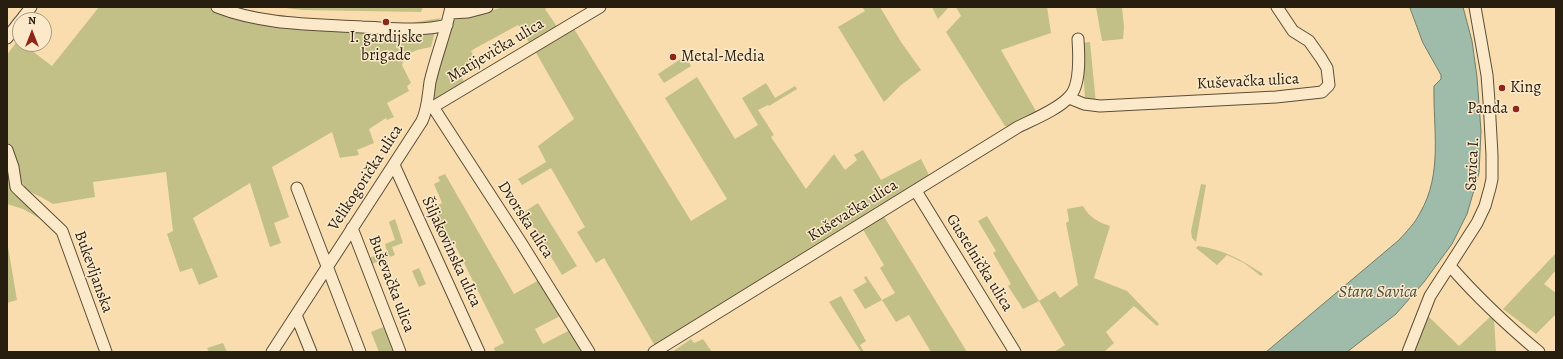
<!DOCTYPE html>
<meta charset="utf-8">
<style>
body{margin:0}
#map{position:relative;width:1563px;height:359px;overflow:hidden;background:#f9ddae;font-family:Alegreya,serif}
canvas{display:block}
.frame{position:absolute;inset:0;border:8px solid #281e10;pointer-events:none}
.north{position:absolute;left:12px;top:12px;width:40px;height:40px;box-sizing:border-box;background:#fbe9ca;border:1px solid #a79880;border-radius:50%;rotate:0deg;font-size:11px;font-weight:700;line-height:16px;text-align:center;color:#281e10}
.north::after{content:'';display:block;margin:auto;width:14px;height:18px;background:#8f2418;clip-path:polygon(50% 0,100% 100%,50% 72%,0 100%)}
</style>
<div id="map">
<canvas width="1563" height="359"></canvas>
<div class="frame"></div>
<div class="north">N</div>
</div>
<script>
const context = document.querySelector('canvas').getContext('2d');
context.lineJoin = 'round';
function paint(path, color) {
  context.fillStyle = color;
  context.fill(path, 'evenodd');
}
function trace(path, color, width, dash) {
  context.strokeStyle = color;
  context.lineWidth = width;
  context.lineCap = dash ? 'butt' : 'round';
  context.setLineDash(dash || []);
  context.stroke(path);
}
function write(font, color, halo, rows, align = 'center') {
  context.font = font + ' Alegreya,serif';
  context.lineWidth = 3;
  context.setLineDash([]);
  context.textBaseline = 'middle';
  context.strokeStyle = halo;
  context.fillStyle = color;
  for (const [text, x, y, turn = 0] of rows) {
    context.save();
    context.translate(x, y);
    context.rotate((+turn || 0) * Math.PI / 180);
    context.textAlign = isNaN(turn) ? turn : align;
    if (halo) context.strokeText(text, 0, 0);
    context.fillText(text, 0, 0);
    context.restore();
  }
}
const green = new Path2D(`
 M99,7H208L238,16L435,31L431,47C417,50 408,50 402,65L411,83L407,86L409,91L387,103L394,117L387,120L386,118L369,129L374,143L357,150L359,155C352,157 346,156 340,158L332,132L272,167L289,217L274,223L281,243L270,247L250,183L193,218L218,277L199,285L192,268L180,272L167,234L173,231L166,172L93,182L95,197L53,204L41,197L26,190L22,182L18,180L7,139V55L18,40L20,41V44H23L52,66Z
 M277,7H423L421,12L302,10Z
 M504,7H548L545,9L558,28L530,44L518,25L474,49L471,51L478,64L460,75L465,83L432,101L431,100L454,17L481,13Z
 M862,7H880L901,42L921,70L900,86L884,102L838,27L865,11Z
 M932,7H949L938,19Z
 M956,7H1047L1051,33L1001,50L1037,113L1012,126H1005L946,32L961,16Z
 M1096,7H1122L1124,27L1123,39L1102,41Z
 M441,18C434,25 417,24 407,25L416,22Z
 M573,27L691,221L727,199L665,98L697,77L735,139L758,125L742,98L766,83L775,98L795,86L797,89L769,106L768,105L758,110L774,135L771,137L806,189L834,154L845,170L857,160L854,155L863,150L881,180L921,159L931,179L655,346L604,258L596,263L577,232L585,227L551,168L522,185L518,179L546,162L538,146L574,119L535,51Z
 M1090,42L1096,104L1085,101L1082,43Z
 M685,56L691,66L664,83L658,74Z
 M7,157L13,185L41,214L39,218L23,209L7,204Z
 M445,174L514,294L541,279L562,315L535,329L543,344L572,329L586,352H495L494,348L504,343L453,241L444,245L433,221L439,217L435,207L442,203L434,184L440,181L438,177Z
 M1201,184L1206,185L1196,242L1192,238L1191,231Z
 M538,203L577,266L562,275L524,212Z
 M1083,206C1090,218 1098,222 1110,226L1094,278L1127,291L1159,324L1157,326L1134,306L1106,332L1114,343L1104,352H1054L1065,345L1039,301L1023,309L1008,286L1011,284L993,253L996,251L978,221L987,216L1039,301L1055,291L1060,298L1078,285L1066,223L1069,221L1067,209Z
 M883,215L967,352H931L909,315L896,322L882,300L865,309L853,290L867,282L864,278L866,276L882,300L895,293L880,268L884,265L862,228Z
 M395,219L403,243L392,247L395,255L369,265L367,259L387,251L385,244L395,240L389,222Z
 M7,241L17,300L7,303Z
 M1198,246C1223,249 1242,260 1263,274L1261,276L1244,263L1227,255L1217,265L1196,248Z
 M1556,253V270L1544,284L1556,293V314L1536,334L1503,309Z
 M419,268L426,284L419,287L412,271Z
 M841,296L866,341L860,345L864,352H861L829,302Z
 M1427,315L1459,346L1490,317L1494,318L1496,352H1413Z
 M386,326L396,352H379L371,332Z
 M691,339L694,343L703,339L712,352H672Z
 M223,343L227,352H209L207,348Z`);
const water = new Path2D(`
 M1410,7H1463L1472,41L1477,77L1481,131L1479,173L1467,214L1452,244L1424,282L1396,314L1347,352H1266L1399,240C1407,231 1415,223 1420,213C1443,174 1433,129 1434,86L1441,79V75L1423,43Z`);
const minor = new Path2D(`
 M217,7C263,25 313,24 362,27C390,28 419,32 447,25
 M450,13L468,12L487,7
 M21,20L31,7
 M7,38L20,21
 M1069,98L1084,104L1100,106L1276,97L1322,92L1329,85L1327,68L1321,58L1309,41L1293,31L1277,7
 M427,107H433L600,7
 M433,107L520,241L589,352
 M7,150L13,167L16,187L20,191L62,231L106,352
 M394,165L479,352
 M297,188L360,352
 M916,191L1015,352
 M352,228L400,352
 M1450,266C1477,297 1508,326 1539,352
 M296,315L311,352
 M272,352L422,121C428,108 428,95 430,82C436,56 446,32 451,7
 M654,352L1018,127C1032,120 1059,109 1069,97C1081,86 1079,54 1078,39
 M1408,352L1430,296L1477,223L1485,206L1490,188L1492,179V155L1489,101L1487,75L1475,7`);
const markers = [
 [386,22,4,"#8f2418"],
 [673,57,4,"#8f2418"],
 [1502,88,4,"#8f2418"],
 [1516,109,4,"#8f2418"]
];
const poiNames = [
 ["I. gardijske",386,38,"center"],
 ["brigade",386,56,"center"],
 ["Metal-Media",681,57],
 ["King",1510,88],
 ["Panda",1508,109,"right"]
];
const streetNames = [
 ["Matijevička ulica",496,51,-31],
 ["Kuševačka ulica",1248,82,-3],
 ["Savica I.",1473,164,-87],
 ["Velikogorička ulica",366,178,-57],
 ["Kuševačka ulica",853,211,-32],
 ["Dvorska ulica",525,220,57],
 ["Šiljakovinska ulica",451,252,65],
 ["Gustelnička ulica",979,263,58],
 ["Bukevljanska",93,272,70],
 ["Buševačka ulica",391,284,69]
];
const waterNames = [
 ["Stara Savica",1378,293]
];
paint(green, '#c2c087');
paint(water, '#9ebca9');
trace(water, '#6f7d6c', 1);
trace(minor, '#5c4e38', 13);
trace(minor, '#fbe9ca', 11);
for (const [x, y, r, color] of markers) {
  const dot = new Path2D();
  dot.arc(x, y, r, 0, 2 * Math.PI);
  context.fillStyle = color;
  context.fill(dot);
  trace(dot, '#fbe9ca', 1.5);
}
write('16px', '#281e10', '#fbe9ca', poiNames, 'left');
write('16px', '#281e10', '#fbe9ca', streetNames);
write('italic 17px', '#4b4d3e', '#fbe9ca', waterNames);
</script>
